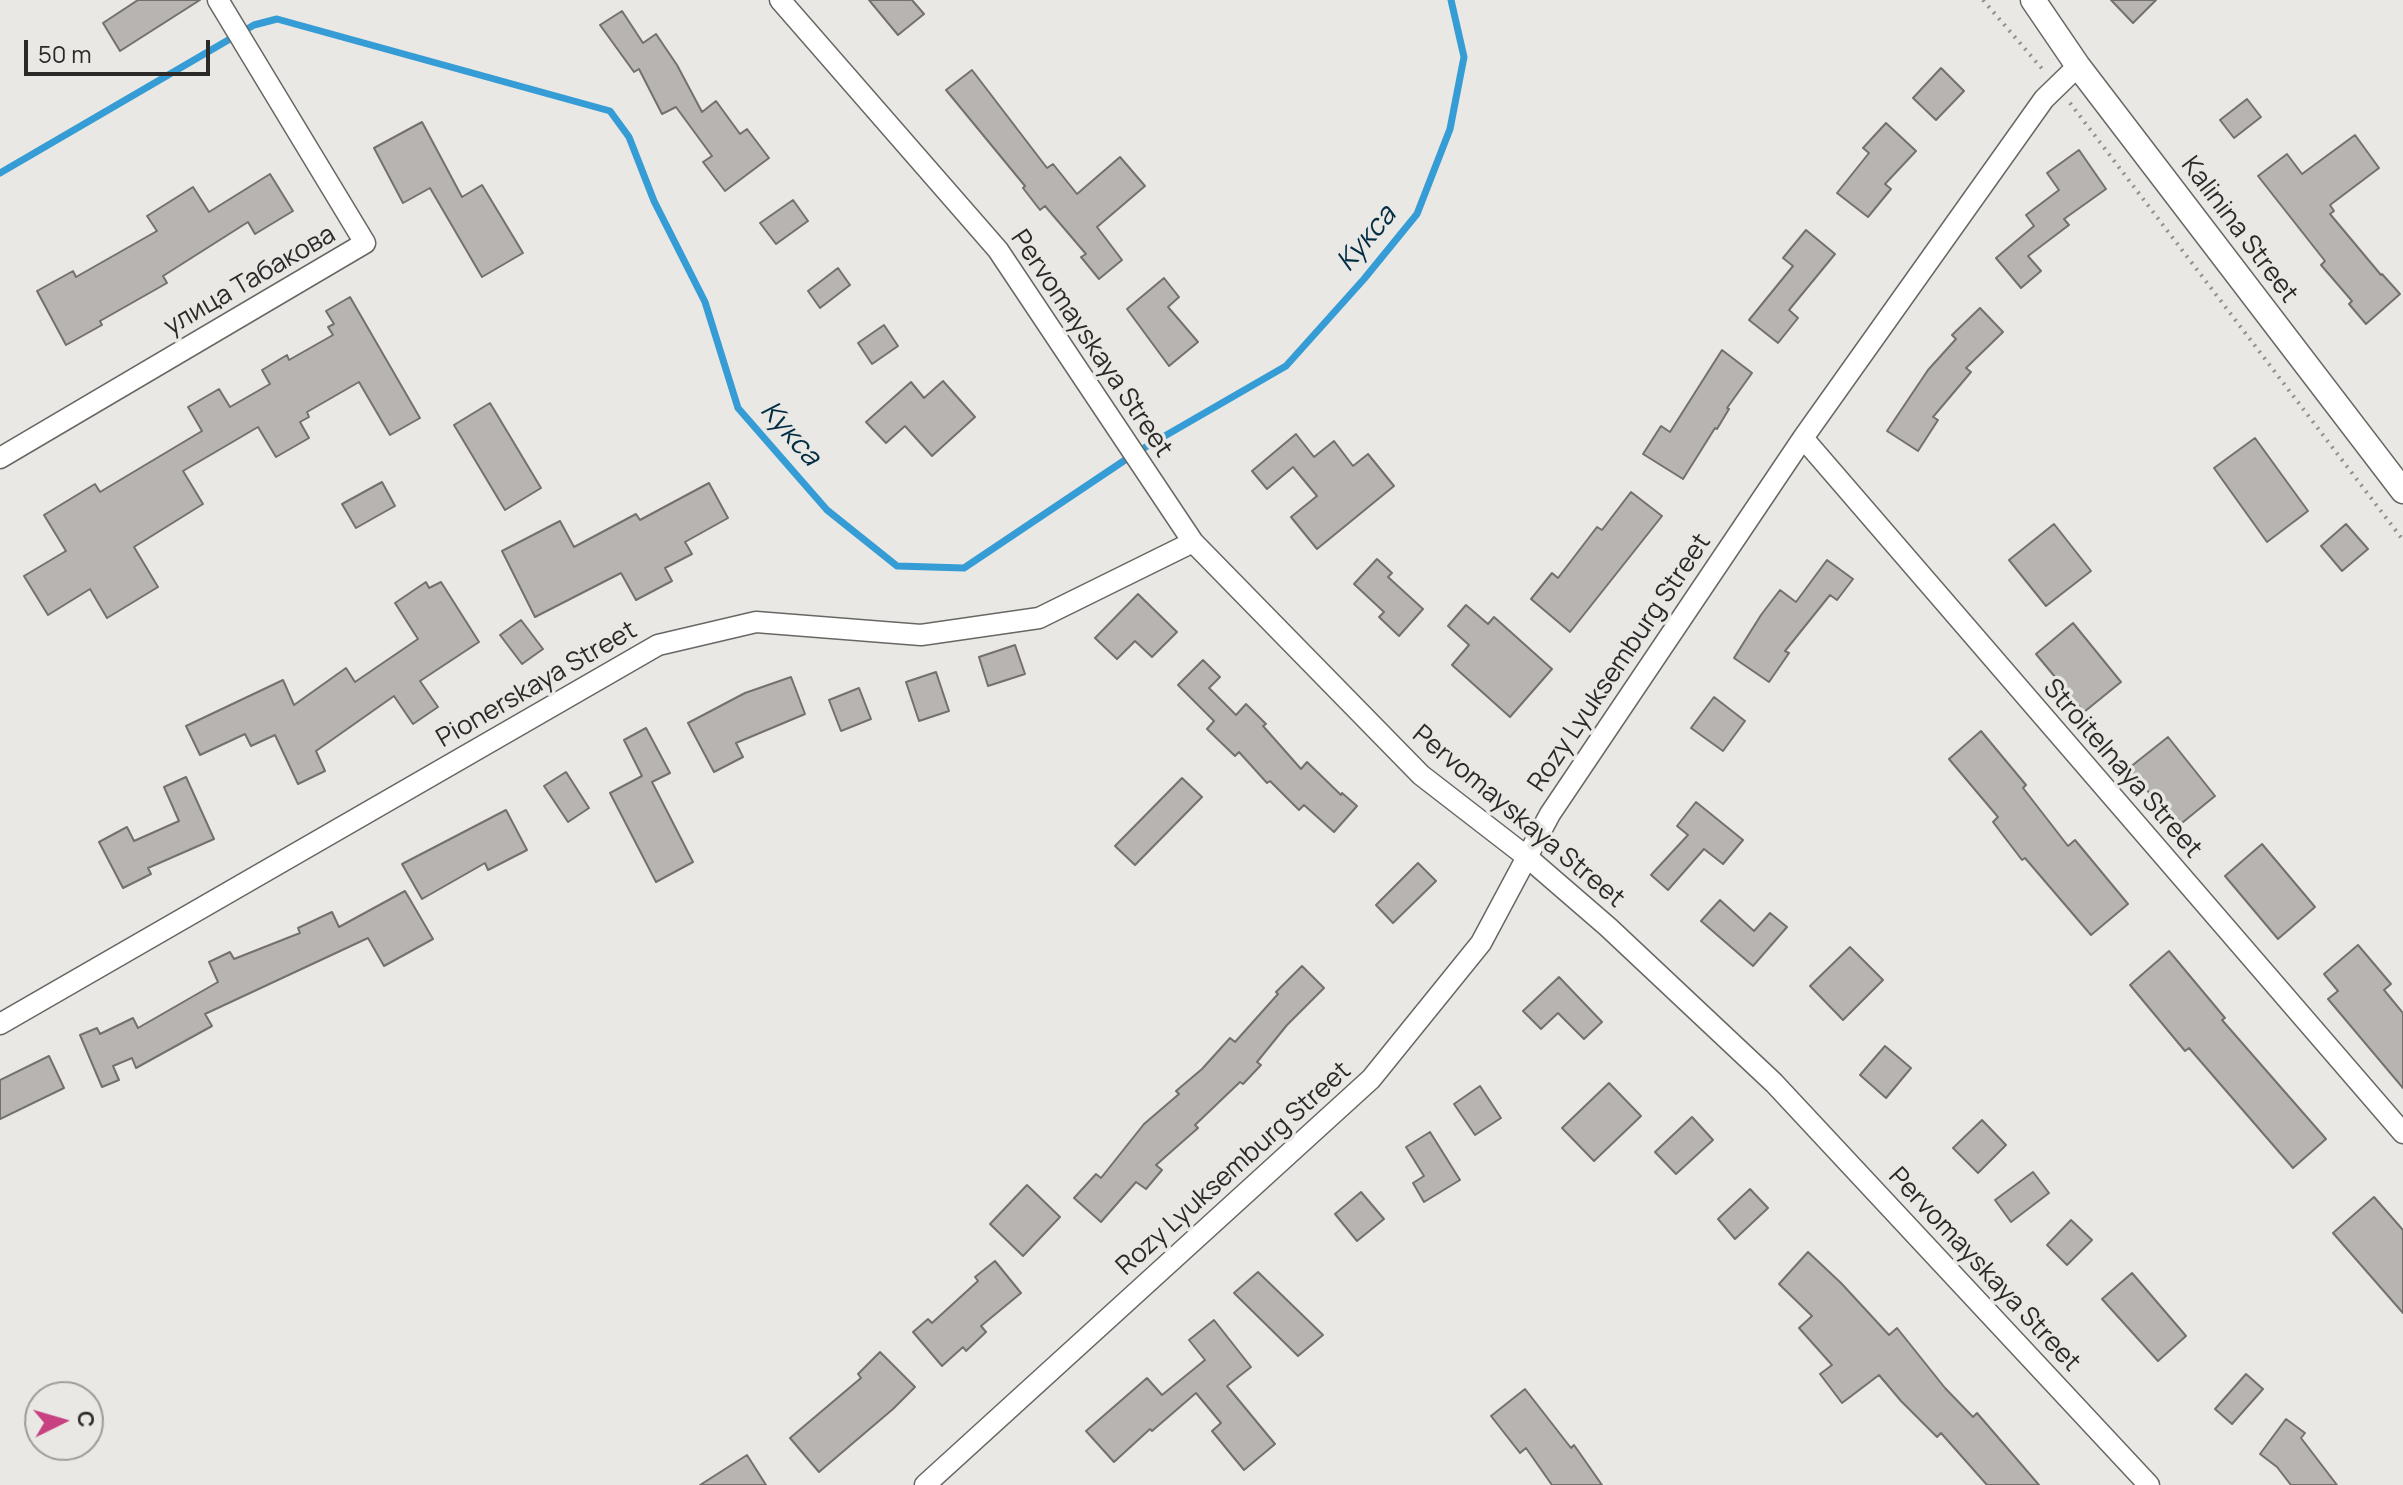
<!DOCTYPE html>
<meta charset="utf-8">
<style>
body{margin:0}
#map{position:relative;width:2403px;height:1485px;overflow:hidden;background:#e9e8e4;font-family:Manrope,sans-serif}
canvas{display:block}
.north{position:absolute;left:24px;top:1381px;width:80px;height:80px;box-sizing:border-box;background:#e9e8e4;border:2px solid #9d9c99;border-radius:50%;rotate:85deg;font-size:22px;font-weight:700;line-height:32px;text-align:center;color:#2b2a29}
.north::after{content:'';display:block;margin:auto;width:28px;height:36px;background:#c84180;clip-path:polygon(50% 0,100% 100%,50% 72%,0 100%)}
.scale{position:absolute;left:24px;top:40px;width:186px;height:36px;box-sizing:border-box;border:4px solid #2b2a29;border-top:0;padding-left:10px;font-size:24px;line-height:28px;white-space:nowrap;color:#2b2a29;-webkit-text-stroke:6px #e9e8e4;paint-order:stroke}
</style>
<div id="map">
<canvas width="2403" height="1485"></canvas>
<div class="north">С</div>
<div class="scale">50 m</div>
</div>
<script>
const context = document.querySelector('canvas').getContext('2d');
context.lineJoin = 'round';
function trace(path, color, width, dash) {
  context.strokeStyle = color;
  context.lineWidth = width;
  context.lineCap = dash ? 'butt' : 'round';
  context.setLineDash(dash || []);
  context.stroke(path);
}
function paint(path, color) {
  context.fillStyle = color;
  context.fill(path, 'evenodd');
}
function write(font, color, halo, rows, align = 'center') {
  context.font = font + ' Manrope,sans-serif';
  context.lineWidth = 7;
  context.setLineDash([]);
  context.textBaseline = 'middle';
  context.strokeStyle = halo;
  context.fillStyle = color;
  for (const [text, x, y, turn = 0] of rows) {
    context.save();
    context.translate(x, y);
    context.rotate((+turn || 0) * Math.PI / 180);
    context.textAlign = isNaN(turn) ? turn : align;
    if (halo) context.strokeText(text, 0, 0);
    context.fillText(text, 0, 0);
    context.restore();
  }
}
const stream = new Path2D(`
 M0,173L254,25L277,19L610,111L629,137L654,201L705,302L738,408L827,510L897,566L964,568L1137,452L1286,366L1364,279L1417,214L1450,129L1464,57L1451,0`);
const building = new Path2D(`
 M138,0H200L120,51L103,23Z
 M869,0H912L924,14L898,35Z
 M2111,0H2156L2133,23Z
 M622,11L643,43L656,34L677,65L702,112L716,101L740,134L747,129L769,158L725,191L703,162L712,156L676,107L662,114L639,69L634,72L600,25Z
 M1941,68L1964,91L1936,120L1913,98Z
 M972,70L1047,168L1053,164L1077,194L1120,157L1145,186L1097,227L1122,260L1099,279L1081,257L1086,254L1045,206L1040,210L1023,188L1025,186L946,90Z
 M2247,99L2261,117L2234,138L2220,120Z
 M422,122L462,197L482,185L523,253L482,277L430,188L403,203L374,148Z
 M1886,123L1916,151L1885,184L1891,189L1868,217L1837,193L1869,153L1863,148Z
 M2355,135L2379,168L2330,205L2334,211L2330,214L2381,275L2382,274L2400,294L2366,324L2349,304L2352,301L2321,265L2325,261L2258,176L2287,154L2302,174Z
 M2079,150L2106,189L2064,219L2069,225L2028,256L2041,271L2021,288L1996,258L2034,226L2026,215L2059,190L2047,173Z
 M270,174L293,211L255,234L248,222L163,276L167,283L100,321L102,325L66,345L37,291L73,271L76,277L157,231L147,216L193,187L209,212Z
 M793,200L808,221L776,244L760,223Z
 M1806,230L1835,254L1789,310L1798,318L1778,343L1749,320L1793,266L1783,258Z
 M838,268L850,285L820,308L808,291Z
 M1164,278L1179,297L1168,307L1198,342L1169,366L1127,309Z
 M350,297L420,418L390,435L359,382L307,412L309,417L300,422L309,438L276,457L258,427L183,471L203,504L134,547L158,587L107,618L90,589L48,615L24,576L66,551L44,515L95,484L100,492L202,431L188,407L219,389L230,407L270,384L262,370L287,355L289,360L333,335L328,327L334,324L326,311Z
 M1980,308L2003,332L1966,368L1971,372L1933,417L1938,420L1918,451L1887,431L1928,370L1956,339L1952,335Z
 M884,325L898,346L872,364L858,343Z
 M1722,350L1752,373L1727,408L1729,409L1717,429L1715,428L1683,479L1643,454L1661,426L1670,432Z
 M943,381L975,417L932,456L905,426L886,443L866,422L911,382L924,398Z
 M490,403L541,488L505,510L454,425Z
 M1296,434L1314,457L1334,441L1353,466L1368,454L1394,486L1317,549L1291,517L1317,496L1293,467L1267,489L1252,471Z
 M2255,438L2308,511L2267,542L2214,468Z
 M382,482L395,506L356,528L342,504Z
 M709,483L728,518L685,542L692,554L665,568L672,581L636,600L621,573L535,617L502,551L560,521L574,547L636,514L640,520Z
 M1631,492L1662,516L1570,632L1531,599L1552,573L1558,578L1597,527L1602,530Z
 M2054,524L2091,571L2046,606L2009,560Z
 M2346,524L2368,549L2342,571L2321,546Z
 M1377,559L1392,573L1388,577L1423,609L1399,636L1379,617L1384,612L1354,584Z
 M1827,560L1853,579L1837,600L1830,595L1785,651L1789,653L1769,682L1734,658L1761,615L1780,590L1796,602Z
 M426,582L429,588L441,582L479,642L420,681L438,707L413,724L394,696L316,751L325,771L298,784L275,735L251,746L245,734L200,755L186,726L283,680L294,705L346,668L355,682L418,639L395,603Z
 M1138,594L1177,632L1152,657L1135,641L1117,659L1095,638Z
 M1466,605L1488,624L1494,617L1552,669L1510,717L1452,665L1469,645L1448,626Z
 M521,620L543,649L522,664L500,635Z
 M2073,623L2121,682L2084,712L2036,654Z
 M1015,645L1025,674L988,686L979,657Z
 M1203,660L1220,677L1209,688L1236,715L1246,704L1266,724L1263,726L1301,769L1307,762L1341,795L1342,793L1357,806L1334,832L1304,805L1299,810L1270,781L1267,783L1239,752L1235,756L1207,729L1214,721L1178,685Z
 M936,672L949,711L919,721L906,682Z
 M791,677L805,714L736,743L743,757L714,772L688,723L745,693Z
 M859,688L871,719L841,731L829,700Z
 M1714,697L1745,721L1723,751L1691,728Z
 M646,728L670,773L652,782L693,862L656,882L610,793L642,776L624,740Z
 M1981,731L2026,785L2023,788L2068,846L2075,840L2128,904L2091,935L2025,858L2022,860L1993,822L1998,817L1949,759Z
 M2168,737L2215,796L2177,827L2129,768Z
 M566,772L589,808L568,822L544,786Z
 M186,777L214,839L148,868L151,874L123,888L99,842L127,827L134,841L179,821L164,787Z
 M1182,778L1202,797L1135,865L1115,846Z
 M1696,802L1743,840L1723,864L1704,849L1668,890L1651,875L1688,835L1677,826Z
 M506,810L527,850L488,870L485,863L422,899L402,864Z
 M2262,844L2315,907L2278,939L2225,876Z
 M1418,863L1436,881L1393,923L1376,905Z
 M405,891L433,939L384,966L368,938L205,1014L212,1026L136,1068L132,1058L113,1066L119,1080L102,1087L80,1035L97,1028L100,1034L133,1018L138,1028L218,982L209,962L230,952L234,959L300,933L298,928L332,912L339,927Z
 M1720,900L1754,931L1770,913L1787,927L1753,966L1701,921Z
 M2358,945L2391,984L2384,990L2403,1013V1088L2328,999L2338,991L2324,974Z
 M1850,947L1883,980L1843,1020L1810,986Z
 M2169,951L2225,1018L2222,1020L2326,1139L2293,1168L2189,1048L2185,1051L2130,985Z
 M1302,966L1324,988L1287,1025L1257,1062L1261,1065L1243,1084L1240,1082L1195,1125L1198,1128L1156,1165L1162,1170L1146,1189L1136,1182L1101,1222L1074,1198L1096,1174L1101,1178L1144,1124L1179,1094L1176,1091L1202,1069L1230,1038L1235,1042L1278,994L1276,992Z
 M1559,977L1602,1022L1584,1039L1558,1013L1541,1029L1523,1011Z
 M1885,1046L1911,1068L1886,1098L1860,1075Z
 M49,1056L64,1088L0,1119V1080Z
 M1609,1083L1641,1116L1594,1161L1562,1128Z
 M1480,1086L1501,1118L1475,1135L1454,1104Z
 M1692,1117L1713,1140L1676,1174L1655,1152Z
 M1982,1120L2006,1145L1978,1173L1953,1148Z
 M1430,1132L1460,1180L1424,1202L1413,1183L1424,1176L1406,1147Z
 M2033,1172L2049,1193L2011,1222L1995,1200Z
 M1027,1185L1060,1217L1023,1256L990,1224Z
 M1750,1189L1768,1208L1735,1239L1718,1219Z
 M1361,1192L1384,1219L1357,1241L1335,1214Z
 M2374,1197L2403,1230V1313L2333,1233Z
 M2071,1220L2092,1240L2067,1265L2047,1245Z
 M1808,1252L1841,1283L1889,1335L1897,1328L1945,1388L1973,1417L1977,1413L2039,1485H1987L1941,1433L1937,1437L1901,1401L1879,1375L1842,1403L1820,1374L1832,1365L1799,1328L1812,1316L1779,1284Z
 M995,1261L1021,1293L981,1326L986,1332L966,1351L963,1347L942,1366L913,1332L928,1319L932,1323L978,1281L975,1277Z
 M1258,1272L1323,1335L1298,1356L1234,1293Z
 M2132,1273L2186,1336L2158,1361L2102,1299Z
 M1214,1320L1251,1367L1227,1386L1275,1444L1244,1470L1212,1431L1221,1423L1196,1393L1152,1431L1150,1429L1114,1462L1086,1431L1147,1378L1162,1395L1205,1360L1189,1340Z
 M880,1352L915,1387L893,1409L819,1472L790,1438L861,1378L858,1374Z
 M2246,1374L2263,1389L2232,1424L2215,1409Z
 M1525,1389L1571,1448L1574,1445L1602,1485H1552L1526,1448L1520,1453L1491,1416Z
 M2286,1419L2305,1433L2301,1438L2337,1485H2291L2277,1467L2260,1454Z
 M747,1455L766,1485H700Z`);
const path = new Path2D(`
 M1983,0L2044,71
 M2070,103L2403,540`);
const minor = new Path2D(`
 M780,0L998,250L1193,542L1421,775L1527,857L1608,927L1774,1083L2149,1485
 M1803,438L2403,1133
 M0,458L365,243L218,0
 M0,1024L658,645L756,622L921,635L1039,618L1193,542
 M925,1485L1371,1079L1481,943L1550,814L1803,438L2044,99L2078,66`);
const tertiary = new Path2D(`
 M2033,0L2078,66L2403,491`);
const streetNames = [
 ["Kalinina Street",2239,230,53],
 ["улица Табакова",250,281,-30],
 ["Pervomayskaya Street",1091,344,56],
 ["Rozy Lyuksemburg Street",1620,663,-56],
 ["Pionerskaya Street",537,685,-30],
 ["Stroitelnaya Street",2122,769,49],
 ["Pervomayskaya Street",1518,817,40],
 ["Rozy Lyuksemburg Street",1234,1169,-42],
 ["Pervomayskaya Street",1984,1270,47]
];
const waterNames = [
 ["Кукса",1367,239,-50],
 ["Кукса",790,434,49]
];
trace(stream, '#359cd5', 7);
paint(building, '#b8b4b1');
trace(building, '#74706e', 2);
trace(minor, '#686763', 23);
trace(tertiary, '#686763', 27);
trace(path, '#91908e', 4, [2, 6]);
trace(minor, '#fff', 20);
trace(tertiary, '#fff', 24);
write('26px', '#2b2a29', '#e9e8e4', streetNames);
write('italic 28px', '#002d44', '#e9e8e4', waterNames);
</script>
